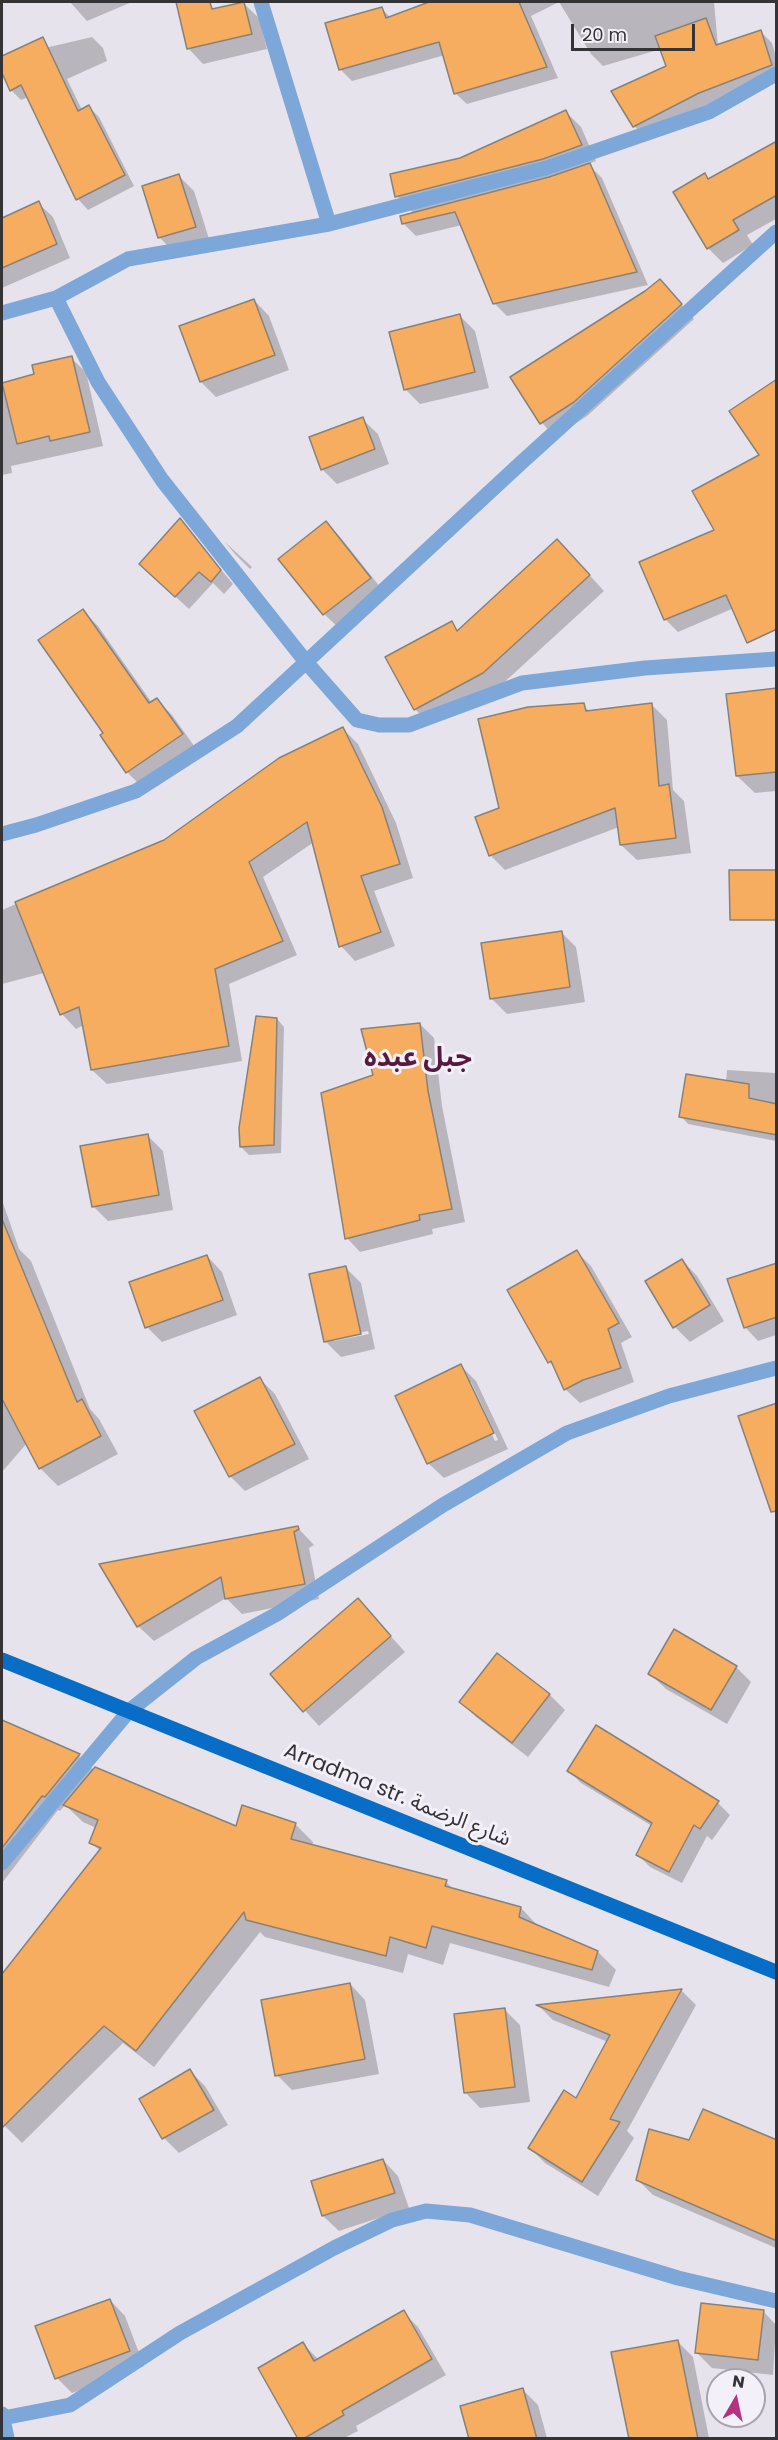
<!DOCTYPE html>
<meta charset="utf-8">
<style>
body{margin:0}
#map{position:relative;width:778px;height:2440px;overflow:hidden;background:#e7e3ec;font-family:Poppins,sans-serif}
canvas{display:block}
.frame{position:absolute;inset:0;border:3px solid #343336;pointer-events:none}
.north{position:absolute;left:706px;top:2368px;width:60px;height:60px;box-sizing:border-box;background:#f4f0f9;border:2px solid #a7a4ab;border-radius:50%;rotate:9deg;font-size:16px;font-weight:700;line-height:24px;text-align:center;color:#343336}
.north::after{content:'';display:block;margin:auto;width:21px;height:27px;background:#b33380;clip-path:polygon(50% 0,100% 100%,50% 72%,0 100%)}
.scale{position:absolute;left:571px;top:24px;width:124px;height:27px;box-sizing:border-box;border:3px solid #343336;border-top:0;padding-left:8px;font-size:18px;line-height:21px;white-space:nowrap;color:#343336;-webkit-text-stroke:4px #f4f0f9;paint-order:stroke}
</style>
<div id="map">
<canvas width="778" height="2440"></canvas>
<div class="frame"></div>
<div class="north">N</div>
<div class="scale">20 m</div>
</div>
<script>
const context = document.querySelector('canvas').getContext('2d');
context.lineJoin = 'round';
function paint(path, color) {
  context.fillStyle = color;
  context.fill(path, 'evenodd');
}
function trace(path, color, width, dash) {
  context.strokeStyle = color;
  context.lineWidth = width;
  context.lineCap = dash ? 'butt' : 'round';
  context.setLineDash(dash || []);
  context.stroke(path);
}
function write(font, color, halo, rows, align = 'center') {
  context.font = font + ' Poppins,"Noto Sans Arabic",sans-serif';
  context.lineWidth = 6;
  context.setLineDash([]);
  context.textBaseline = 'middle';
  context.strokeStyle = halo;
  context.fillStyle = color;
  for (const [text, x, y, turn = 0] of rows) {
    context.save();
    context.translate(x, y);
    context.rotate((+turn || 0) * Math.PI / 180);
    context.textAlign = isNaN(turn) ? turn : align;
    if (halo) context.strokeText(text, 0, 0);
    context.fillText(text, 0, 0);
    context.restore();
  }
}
const shadow = new Path2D(`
 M70,2H132L87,21Z
 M433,2H559L531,16L558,78L467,104L455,93L445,55L352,81L340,69L382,9L391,18Z
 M559,2H714L718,46L760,31L772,43L776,57V79L646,137L634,126L668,67L661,49L603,66L591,54Z
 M243,3L259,18L267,49L203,64L188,48Z
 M92,37L103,48L107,61L67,79L82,110L89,107L99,117L134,186L88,210L78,199L28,97L21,100L11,90L2,69V58Z
 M566,112L581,127L596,161L588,164L602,178L648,285L507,316L494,303L462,225L416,236L403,223L414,214L397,196L460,159Z
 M776,143V219L747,235L753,245L723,263L708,248L704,175L710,180Z
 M179,176L194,191L210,242L175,253L160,238Z
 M38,203L53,217L70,258L2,288V219Z
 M673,295L694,319L587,416L555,437L542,423Z
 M254,300L269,316L289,370L216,397L201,382Z
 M460,316L475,331L489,388L420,404L405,389Z
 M71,358L86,372L103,446L11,466L12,473L2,475V392L4,391L2,384L36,375Z
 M362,419L378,434L389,464L337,484L322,469Z
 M761,455L734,608L678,632L666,620L641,562L716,531Z
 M180,520L233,584L224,594L213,583L189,609L154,577Z
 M326,523L341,538L385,593L340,629L324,614L280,559Z
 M225,542L252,567L250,569L235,554Z
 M572,556L604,591L498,688L430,724L415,709L451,623L459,631Z
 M83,611L98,626L152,703L157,700L172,715L197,750L142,787L127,772L105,734Z
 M776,690V791L755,793L737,776Z
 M583,705L590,712L652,705L667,720L673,790L684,801L691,853L637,860L621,845L619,827L505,870L490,855Z
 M343,729L358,744L396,823L413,878L374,891L395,946L355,961L341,946L314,842L263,877L297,955L229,984L242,1061L107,1084L92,1070L84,1025L76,1029L62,1014L44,973L2,984V910L165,841Z
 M561,932L576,947L585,1002L507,1014L491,998Z
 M277,1019L284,1027L281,1153L249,1155L241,1147Z
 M420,1024L434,1038L442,1106L465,1222L432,1229L433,1234L360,1252L347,1238Z
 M727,1070L776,1073V1141L688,1124L681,1116L726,1082Z
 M148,1136L163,1151L173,1210L108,1221L93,1206Z
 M2,1200L19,1249L31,1261L90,1409L99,1419L118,1454L58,1486L40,1468L27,1443L2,1472Z
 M577,1252L591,1266L632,1337L621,1343L634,1382L580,1403L565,1389L557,1369L549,1362Z
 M207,1256L222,1272L237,1315L162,1342L147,1327Z
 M682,1260L697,1276L724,1321L690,1342L675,1327Z
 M776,1264V1335L758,1341L745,1327Z
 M346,1268L361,1283L375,1349L341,1357L325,1341ZM368,1331L369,1334L334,1341V1338Z
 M461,1366L476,1381L508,1449L444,1478L428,1463ZM468,1382H471L498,1440L495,1441Z
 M260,1379L275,1394L309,1459L245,1491L230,1476Z
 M297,1527L314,1545L309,1548L319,1599L242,1614L226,1598L154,1641L138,1626Z
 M358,1600L405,1652L319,1726L272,1674Z
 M498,1655L550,1695L565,1710L528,1757L476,1717L461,1702Z
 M736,1667L751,1682L727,1724L666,1689L650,1674Z
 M2,1722L79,1756L94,1770L237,1828L295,1824L313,1842L312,1846L446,1882L454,1890L521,1908L539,1927L598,1952L616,1970L609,1987L450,1943L443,1965L408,1954L403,1973L265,1937L260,1932L154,2067L123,2043L22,2143L2,2123V1976L100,1851L91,1842L96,1828L83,1822L65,1805L60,1811L58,1810L2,1883Z
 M596,1727L718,1803L730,1815L712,1840L707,1836L682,1883L650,1867L638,1855L652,1826L581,1783L569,1771Z
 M350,1984L365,2000L379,2074L292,2090L277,2075Z
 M681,1990L696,2005L627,2131L634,2138L598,2196L545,2163L530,2148L577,2100L608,2042L553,2020L539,2006Z
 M505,2010L520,2025L530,2102L480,2108L465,2092Z
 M190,2071L205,2086L228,2125L179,2153L164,2138L141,2099Z
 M383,2160L398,2176L409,2208L339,2231L323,2216L313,2182Z
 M776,2177V2248L653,2195L638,2180Z
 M110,2300L125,2316L144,2366L72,2393L57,2378Z
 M763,2311L776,2325L773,2375L712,2368L697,2353Z
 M403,2312L418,2327L446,2375L356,2426L358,2431L344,2438H300L303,2344L319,2360Z
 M678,2342L693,2357L709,2438H630Z
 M523,2390L538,2405L547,2438H470Z`);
const building = new Path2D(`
 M176,2H210L212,9L244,2L252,34L187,49Z
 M429,2H519L547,67L454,94L439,42L339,70L325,23L382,7L386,18Z
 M706,18L716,45L761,30L772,65L699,93L633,127L611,91L666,66L655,36Z
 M43,37L78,111L89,105L125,175L76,200L21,85L10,91L2,73V56Z
 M566,110L582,145L543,159L395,197L390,174L460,158Z
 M777,141V195L733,220L739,230L707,249L673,192L705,173L708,179Z
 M590,163L637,272L493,304L455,212L402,224L400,216L549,177Z
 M179,174L196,227L158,238L142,186Z
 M39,201L57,244L2,268V218Z
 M660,279L682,304L574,402L540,424L510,377L645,291Z
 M254,299L275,355L200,382L179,326Z
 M460,314L475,372L404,390L389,332Z
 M72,356L90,432L50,441L49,436L17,444L2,383L34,374L32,365Z
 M777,379V629L747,643L726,595L664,620L639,562L714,530L692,491L759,455L729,411Z
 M363,417L375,449L321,470L309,437Z
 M180,518L221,570L211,582L199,572L175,597L139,564Z
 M326,521L371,578L323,615L278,559Z
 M557,539L590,575L483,673L414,710L385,657L452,621L457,631Z
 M83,609L149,703L157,698L183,734L126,773L100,735L103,733L38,640Z
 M777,688V772L736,776L726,694Z
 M584,703L586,711L652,703L659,786L669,784L676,838L620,845L615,808L489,856L475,817L499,808L478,719L528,707Z
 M343,727L382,807L400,864L361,876L381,932L339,947L307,822L249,862L283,941L215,969L229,1046L91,1070L79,1007L60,1015L15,902L164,840L279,758Z
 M729,870H777V920H730Z
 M562,931L570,987L490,999L481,943Z
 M256,1016L277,1018L274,1145L240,1147L239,1128Z
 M420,1023L428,1091L452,1209L419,1215L420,1220L345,1239L321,1093L373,1075L361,1029Z
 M686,1074L749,1084V1098L777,1104V1135L679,1117Z
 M148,1134L159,1195L92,1207L80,1146Z
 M2,1219L77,1402L82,1399L101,1436L39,1469L2,1399Z
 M577,1250L619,1323L608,1329L621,1368L583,1380L564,1390L551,1361L548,1363L507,1290Z
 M207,1255L223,1300L145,1328L129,1282Z
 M682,1259L710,1305L673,1328L645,1281Z
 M777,1263V1317L744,1328L727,1279Z
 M346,1266L361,1334L324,1342L309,1274Z
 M461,1364L494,1433L427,1464L395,1396Z
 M260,1377L295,1444L229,1477L194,1411Z
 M777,1403V1511L771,1512L738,1416Z
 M298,1526L299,1529L294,1532L305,1584L225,1599L221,1577L137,1627L99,1564Z
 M358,1598L391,1636L303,1712L270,1674Z
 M674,1629L737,1666L711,1710L648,1674Z
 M497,1653L550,1694L512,1743L459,1702Z
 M2,1720L80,1754L45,1797L42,1796L2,1848Z
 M596,1725L719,1801L700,1829L694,1825L669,1872L636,1855L652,1823L567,1771Z
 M95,1767L236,1826L242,1805L296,1823L291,1839L447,1880L445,1886L521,1907L519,1917L598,1951L592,1970L432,1926L426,1948L390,1937L386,1956L246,1920L244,1912L136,2051L104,2026L2,2128V1974L101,1848L89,1843L98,1820L63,1805Z
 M350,1983L365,2059L275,2076L261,2000Z
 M682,1989L610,2119L620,2122L582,2182L528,2148L564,2090L576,2098L610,2035L536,2005Z
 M505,2008L515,2087L464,2093L454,2014Z
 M190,2069L214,2110L162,2139L139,2099Z
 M703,2109L777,2140V2241L636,2180L649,2129L689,2140Z
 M383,2159L395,2193L322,2216L311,2181Z
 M110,2299L130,2351L55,2379L35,2326Z
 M701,2303L764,2310L758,2360L695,2353Z
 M404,2310L432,2359L342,2411L344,2415L303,2439H298L258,2368L303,2342L314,2361Z
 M678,2340L698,2439H629L611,2352Z
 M523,2388L537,2439H469L460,2406Z`);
const street = new Path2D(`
 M261,2L329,224
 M56,298L98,382L162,480L306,662L357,720L379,725H409L522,683L645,668L776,659
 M2,313L56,298L128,259L329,224L546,168L709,112L776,74
 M2,834L36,825L136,791L237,726L522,462L776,232
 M2,1863L129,1711L196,1658L277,1614L443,1505L567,1433L669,1396L776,1368
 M2,2414L7,2438
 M3,2418L70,2405L180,2333L334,2248L392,2220L426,2211L470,2215L678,2278L776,2301`);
const primary = new Path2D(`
 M2,1660L776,1972`);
const streetNames = [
 ["Arradma str. شارع الرضمة",397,1796,22]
];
const districtNames = [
 ["جبل عبده",418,1059]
];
paint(shadow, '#0003');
paint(building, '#f7ad5f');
trace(building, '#88817a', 1.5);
trace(street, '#7da7d8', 15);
trace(primary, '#086dc6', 15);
write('21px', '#343336', '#f4f0f9', streetNames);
write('bold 27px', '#571a3e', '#f4f0f9', districtNames);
</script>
